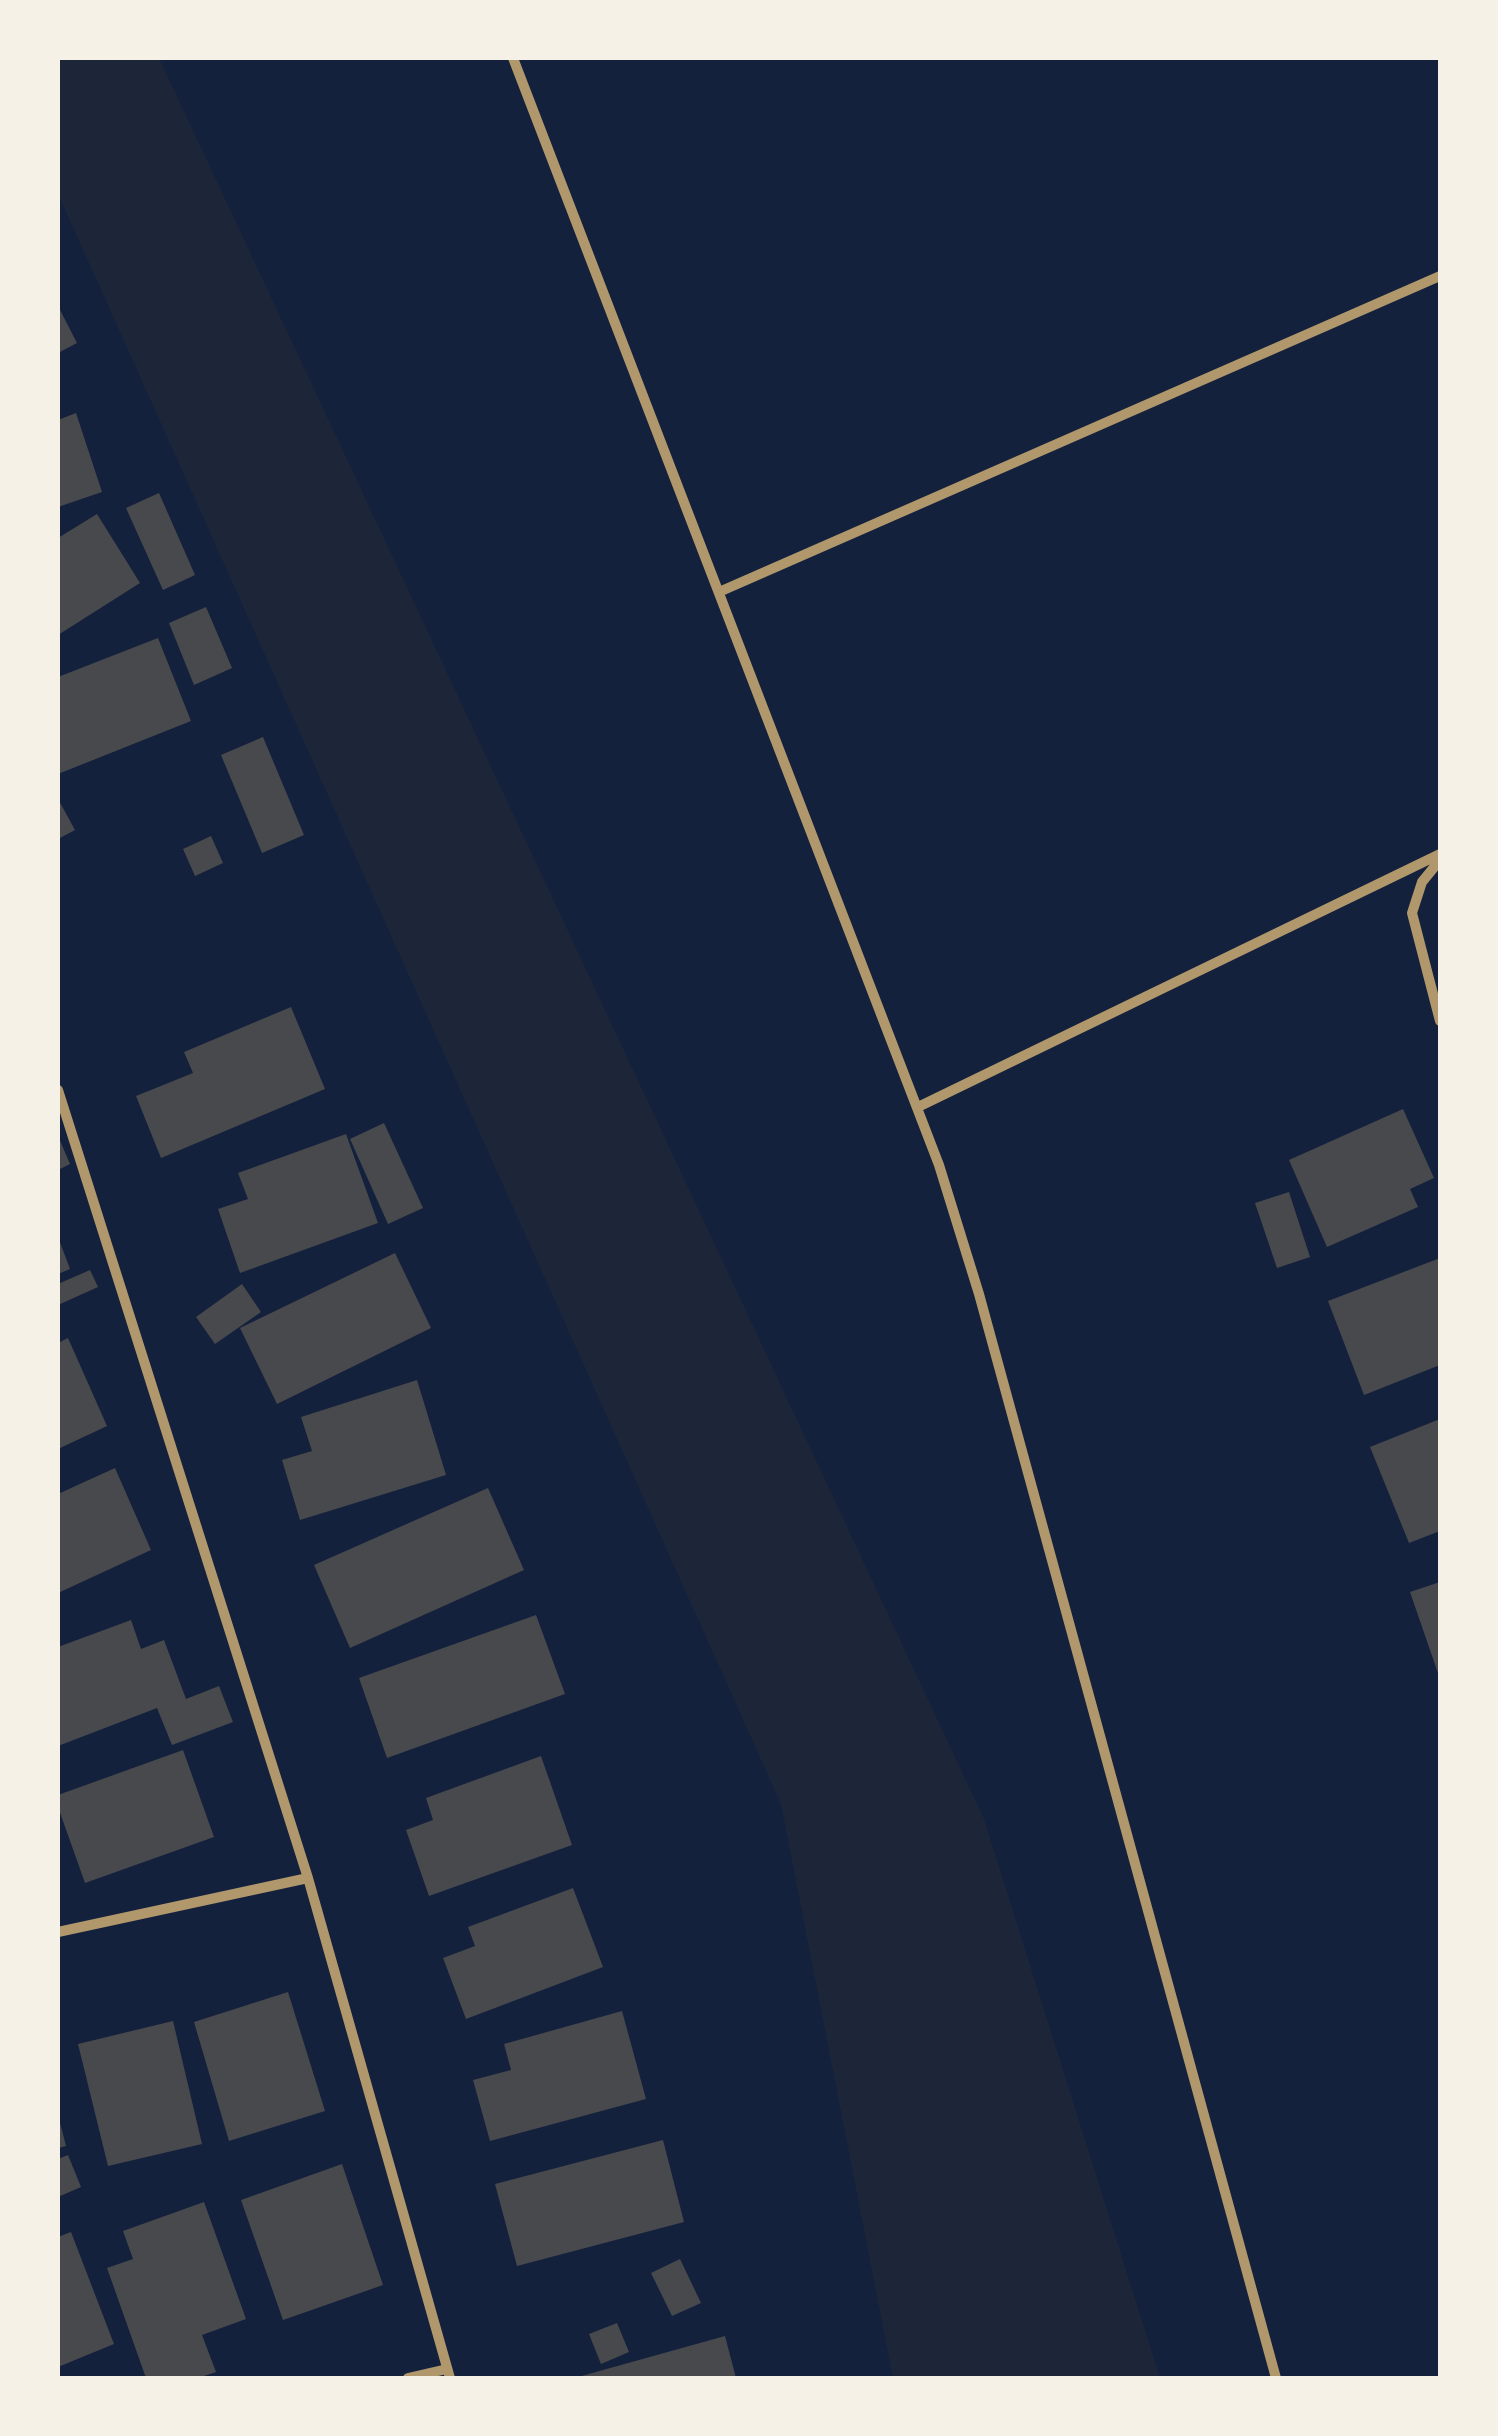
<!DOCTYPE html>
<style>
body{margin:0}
#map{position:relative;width:1498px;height:2436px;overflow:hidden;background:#14213d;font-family:"Varela Round",sans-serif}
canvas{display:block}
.frame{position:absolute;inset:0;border:60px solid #f6f1e7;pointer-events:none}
</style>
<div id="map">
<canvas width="1498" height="2436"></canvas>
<div class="frame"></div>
</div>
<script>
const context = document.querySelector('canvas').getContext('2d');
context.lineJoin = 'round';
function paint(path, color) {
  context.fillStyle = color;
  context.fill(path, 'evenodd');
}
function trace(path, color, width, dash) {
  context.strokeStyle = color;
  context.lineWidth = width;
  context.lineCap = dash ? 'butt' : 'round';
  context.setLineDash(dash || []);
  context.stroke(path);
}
const green = new Path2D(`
 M58,58H159L984,1819L1160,2378H893L781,1804L58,194Z`);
const building = new Path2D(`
 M58,306L77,343L58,353Z
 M76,413L102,492L58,507V420Z
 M159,493L195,575L163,590L126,508Z
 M97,514L140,583L58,635V538Z
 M206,607L232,668L194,685L169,623Z
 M158,638L191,721L58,774V677Z
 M263,737L304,835L262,853L221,755Z
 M58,799L75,830L58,839Z
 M211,836L223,863L195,876L183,849Z
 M291,1007L325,1089L161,1158L136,1096L193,1073L184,1052Z
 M1403,1109L1434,1178L1410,1189L1418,1207L1327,1247L1289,1160Z
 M384,1123L423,1208L388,1224L350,1139Z
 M346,1134L378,1223L240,1273L218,1209L248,1199L238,1173Z
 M58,1136L70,1164L58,1170Z
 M1289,1192L1310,1257L1277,1268L1255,1203Z
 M58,1237L70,1269L58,1274Z
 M395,1253L431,1328L277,1404L240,1328Z
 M1440,1258V1365L1364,1395L1328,1301Z
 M90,1270L98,1287L58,1305V1284Z
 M242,1284L261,1312L215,1344L196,1317Z
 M68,1338L107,1426L58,1449V1343Z
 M417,1380L446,1475L300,1520L282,1460L312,1451L301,1417Z
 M1440,1419V1531L1409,1543L1370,1447Z
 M115,1468L151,1550L58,1593V1494Z
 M488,1488L524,1570L350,1648L314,1565Z
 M1440,1582V1679L1410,1592Z
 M536,1615L565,1694L387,1758L359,1678Z
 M131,1620L141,1649L164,1640L186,1699L219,1686L233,1722L172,1745L157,1708L58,1746V1647Z
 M183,1750L214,1837L85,1883L58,1807V1795Z
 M541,1756L572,1845L429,1896L406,1830L433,1820L426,1798Z
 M573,1888L603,1967L466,2019L443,1958L475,1946L468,1927Z
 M288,1992L325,2111L229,2141L194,2022Z
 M622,2011L646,2099L490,2141L473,2080L511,2070L504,2044Z
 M173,2021L202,2144L108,2166L78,2044Z
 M58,2115L66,2146L58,2148Z
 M663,2140L684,2222L517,2266L495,2184Z
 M68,2155L81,2187L58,2197V2159Z
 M342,2164L383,2285L283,2320L241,2200Z
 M204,2202L246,2319L202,2335L216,2372L198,2378H146L107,2268L133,2259L123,2231Z
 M71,2232L114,2344L58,2367V2237Z
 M680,2259L701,2303L672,2316L651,2273Z
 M617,2323L629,2352L601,2364L589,2334Z
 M725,2336L736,2378H578V2377Z`);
const minor = new Path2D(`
 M513,58L939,1165L979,1294L1276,2378
 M719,592L1440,276
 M1440,860L1422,882L1412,913L1440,1021
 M58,1090L308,1878L450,2378
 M918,1107L1440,854
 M58,1932L308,1878
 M408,2378L447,2369`);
paint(green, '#1d2539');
paint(building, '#48494c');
trace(minor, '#b1986c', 10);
</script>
